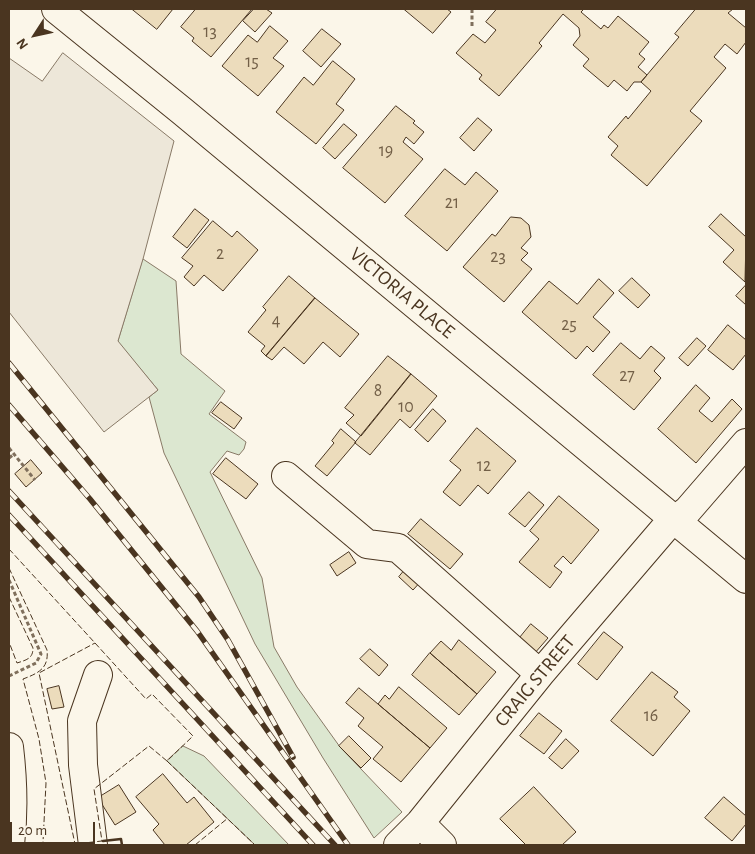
<!DOCTYPE html>
<style>
body{margin:0}
#map{position:relative;width:755px;height:854px;overflow:hidden;background:#fbf6e9;font-family:"Alegreya Sans",sans-serif}
canvas{display:block}
.frame{position:absolute;inset:0;border:10px solid #4a3520;pointer-events:none}
.north{position:absolute;left:10px;top:10px;width:50px;height:50px;-webkit-text-stroke:4px #fbf6e9;paint-order:stroke;rotate:235deg;font-size:14px;font-weight:700;line-height:20px;text-align:center;color:#4a3520}
.north::after{content:'';display:block;margin:auto;width:18px;height:22px;background:#4a3520;clip-path:polygon(50% 0,100% 100%,50% 72%,0 100%)}
.scale{position:absolute;left:10px;top:822px;width:85px;height:22px;box-sizing:border-box;border:2px solid #4a3520;border-top:0;padding-left:6px;font-size:15px;line-height:18px;white-space:nowrap;color:#4a3520;-webkit-text-stroke:4px #fbf6e9;paint-order:stroke}
</style>
<div id="map">
<canvas width="755" height="854"></canvas>
<div class="frame"></div>
<div class="north">N</div>
<div class="scale">20 m</div>
</div>
<script>
const context = document.querySelector('canvas').getContext('2d');
context.lineJoin = 'round';
function paint(path, color) {
  context.fillStyle = color;
  context.fill(path, 'evenodd');
}
function trace(path, color, width, dash) {
  context.strokeStyle = color;
  context.lineWidth = width;
  context.lineCap = dash ? 'butt' : 'round';
  context.setLineDash(dash || []);
  context.stroke(path);
}
function write(font, color, halo, rows, align = 'center') {
  context.font = font + ' "Alegreya Sans",sans-serif';
  context.lineWidth = 4;
  context.setLineDash([]);
  context.textBaseline = 'middle';
  context.strokeStyle = halo;
  context.fillStyle = color;
  for (const [text, x, y, turn = 0] of rows) {
    context.save();
    context.translate(x, y);
    context.rotate((+turn || 0) * Math.PI / 180);
    context.textAlign = isNaN(turn) ? turn : align;
    if (halo) context.strokeText(text, 0, 0);
    context.fillText(text, 0, 0);
    context.restore();
  }
}
const green = new Path2D(`
 M143,259L176,281L181,354L225,391L209,414L246,442L244,449L239,455L227,451L210,472L262,578L274,647L297,687L340,747L402,812L374,838L323,758L255,644L164,453L149,397L158,390L118,342Z
 M183,746L204,756L289,845H255L167,761Z`);
const parking = new Path2D(`
 M63,53L174,141L143,259L118,341L158,390L104,432L9,312V58L42,81Z`);
const building = new Path2D(`
 M132,9H173L157,29Z
 M196,9H252L211,57L192,41L194,38L181,27Z
 M254,9H266L272,13L255,32L243,21Z
 M404,9H447L451,12L433,33Z
 M497,9H584L581,12L601,29L604,25L608,28L618,16L649,42L639,54L645,59L638,67L647,75L641,82H634L627,91L614,80L608,87L583,66L589,59L573,45L580,36L579,28L563,14L539,43L542,46L499,96L479,79L482,75L456,53L473,34L485,43L496,30L486,22Z
 M696,9H733L728,13L746,28V42L737,54L725,44L714,57L726,68L690,111L702,121L647,186L611,155L618,146L608,137L626,116L628,119L651,91L641,82L679,37L675,34Z
 M270,26L288,41L273,58L284,66L258,96L222,66L248,35L257,42Z
 M322,29L341,44L321,67L303,51Z
 M333,61L355,79L336,104L344,110L316,144L276,112L304,77L313,85Z
 M396,106L415,121L413,123L424,132L414,144L406,137L403,142L423,159L385,203L343,168Z
 M478,118L492,130L474,151L460,138Z
 M344,124L357,135L335,159L323,148Z
 M445,169L465,185L476,172L498,191L447,251L405,216Z
 M195,209L209,220L187,248L173,237Z
 M721,214L746,237L745,282L723,262L734,250L709,227Z
 M511,217L521,218L529,225L531,237L521,248L528,253L521,260L532,269L504,302L463,267L492,234L495,236Z
 M213,221L232,237L237,231L258,250L223,291L204,275L194,286L184,277L193,266L182,258Z
 M289,276L315,298L266,356L261,351L265,346L248,332L266,310L263,307Z
 M632,278L650,295L638,308L619,291Z
 M599,279L614,293L593,317L610,332L593,352L587,346L576,359L522,312L549,281L577,304Z
 M746,285V305L736,296Z
 M315,298L359,334L340,357L323,342L304,364L284,347L272,360L266,356Z
 M728,325L746,340V354L733,370L708,350Z
 M697,338L706,346L688,366L679,358Z
 M621,343L640,359L651,346L665,358L654,371L661,378L634,410L593,375Z
 M388,356L411,374L361,436L346,423L354,415L345,408Z
 M411,374L437,396L410,428L400,419L370,455L355,443Z
 M696,385L710,398L699,411L712,422L732,399L742,409L696,463L658,429Z
 M221,402L242,418L234,429L212,413Z
 M433,409L446,421L428,442L415,430Z
 M477,428L516,461L488,494L478,485L460,506L443,492L461,470L450,461Z
 M341,429L356,442L327,476L315,466L334,443L332,441Z
 M226,458L258,484L246,499L213,474Z
 M31,460L42,473L26,487L15,474Z
 M529,492L544,505L525,527L509,514Z
 M559,496L599,530L571,564L563,556L554,566L562,572L550,588L519,562L539,539L530,531Z
 M421,519L463,554L450,569L408,534Z
 M349,552L356,563L337,576L330,565Z
 M408,566L423,579L413,590L399,577Z
 M531,624L548,638L534,654L518,640Z
 M604,632L623,647L597,680L578,664Z
 M459,640L496,672L477,694L430,653L441,641L451,650Z
 M370,649L388,665L379,676L360,659Z
 M430,653L477,694L459,715L412,675Z
 M652,672L678,692L674,697L690,711L653,756L611,721Z
 M59,686L64,707L52,709L47,689Z
 M399,687L447,728L430,748L378,704L385,695L389,699Z
 M359,688L430,748L401,782L373,759L383,747L358,726L364,718L346,703Z
 M539,713L562,731L544,754L520,736Z
 M349,736L371,758L361,768L339,746Z
 M566,739L579,751L562,769L549,758Z
 M163,774L187,803L194,797L214,822L186,845H165L153,830L159,824L136,797Z
 M119,785L136,812L115,825L98,798Z
 M534,787L576,832L562,845H526L500,819Z
 M724,797L746,816V824L732,841L705,818Z`);
const path = new Path2D(`
 M472,9V27
 M9,448L35,480
 M9,458L14,454
 M9,580L41,654L36,663L9,676`);
const minor = new Path2D(`
 M56,9L182,111L746,579
 M286,476L367,544L398,548L540,674
 M420,823L442,845
 M93,845L83,765L82,721L98,675
 M398,845L420,823L540,674L665,528L688,510L746,443`);
const major = new Path2D(`
 M9,747C13,781 14,812 10,845`);
const rail = new Path2D(`
 M9,363L199,597L228,640L293,757
 M9,405L90,499L197,631L348,845
 M9,491L335,845
 M9,515L313,845`);
const fence = new Path2D(`
 M9,549L95,643
 M9,568L47,650C49,668 39,673 23,679L39,739L46,783L43,842
 M9,597L33,648C33,659 26,660 17,663L9,642
 M95,643L146,699L152,694L193,736L167,761L149,746L94,789L102,841L75,844L39,673Z
 M167,761L255,845
 M195,845L228,818`);
const wall = new Path2D(`
 M103,841L121,839L122,845`);
const numberNames = [
 ["13",210,32],
 ["15",252,62],
 ["19",386,151],
 ["21",452,203],
 ["2",220,254],
 ["23",498,257],
 ["4",276,321],
 ["25",569,325],
 ["27",627,376],
 ["8",378,391],
 ["10",406,407],
 ["12",484,466],
 ["16",651,716]
];
const streetNames = [
 ["VICTORIA PLACE",402,293,40],
 ["CRAIG STREET",535,681,-50]
];
paint(green, '#dce7d0');
trace(green, '#887966', 1);
paint(parking, '#ede7d9');
trace(parking, '#887966', 1);
paint(building, '#ecdcbc');
trace(building, '#4a3520', 1);
trace(minor, '#4a3520', 30);
trace(major, '#4a3520', 30);
trace(path, '#7f6f5c', 3, [4, 2.5]);
trace(minor, '#fbf6e9', 28);
trace(major, '#fbf6e9', 28);
trace(rail, '#4a3520', 5.5);
trace(rail, '#fbf6e9', 4, [11]);
trace(fence, '#4a3520', 1, [6, 2.5]);
trace(wall, '#4a3520', 2.5);
write('18px', '#725f47', null, numberNames);
write('20px', '#4a3520', '#fbf6e9', streetNames);
</script>
